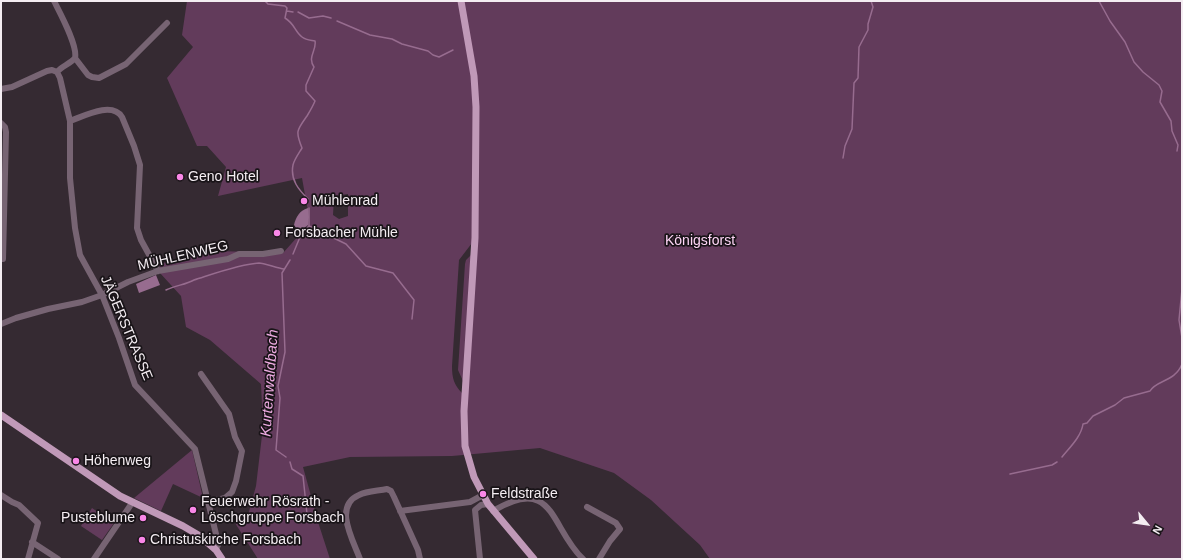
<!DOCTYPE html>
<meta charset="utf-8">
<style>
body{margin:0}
#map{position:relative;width:1183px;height:560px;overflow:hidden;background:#352a32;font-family:Arial,sans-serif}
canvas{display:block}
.frame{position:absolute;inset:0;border:2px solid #f4edf2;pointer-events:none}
.north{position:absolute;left:1127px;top:504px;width:40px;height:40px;-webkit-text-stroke:3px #191418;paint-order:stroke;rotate:119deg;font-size:11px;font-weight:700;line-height:16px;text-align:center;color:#f4edf2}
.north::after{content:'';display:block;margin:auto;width:14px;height:18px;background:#f4edf2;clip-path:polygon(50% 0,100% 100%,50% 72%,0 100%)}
</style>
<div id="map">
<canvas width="1183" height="560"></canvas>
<div class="frame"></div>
<div class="north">N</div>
</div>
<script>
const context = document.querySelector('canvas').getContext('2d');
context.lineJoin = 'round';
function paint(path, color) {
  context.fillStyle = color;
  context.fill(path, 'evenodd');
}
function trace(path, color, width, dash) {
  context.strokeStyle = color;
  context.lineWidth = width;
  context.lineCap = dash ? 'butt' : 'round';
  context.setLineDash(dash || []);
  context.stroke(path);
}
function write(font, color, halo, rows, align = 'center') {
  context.font = font + ' Arial,sans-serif';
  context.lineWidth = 3.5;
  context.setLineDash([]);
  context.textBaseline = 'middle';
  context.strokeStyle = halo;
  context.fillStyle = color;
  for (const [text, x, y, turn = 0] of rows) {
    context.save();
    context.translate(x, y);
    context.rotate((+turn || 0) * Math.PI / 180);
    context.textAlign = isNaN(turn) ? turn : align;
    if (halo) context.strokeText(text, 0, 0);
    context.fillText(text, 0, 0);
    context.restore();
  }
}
const green = new Path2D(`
 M187,1H1182V559H710L700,545L651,500L614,473L540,448L452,456L350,457L303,467L319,525L330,559H258L235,523L248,515L256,486L263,427L261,384L210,340L186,327L181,296L160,273L159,264L218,251L283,253L308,225L309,217L302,178L218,196L226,167L207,146H197L167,78L193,47L182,35ZM348,194V216L339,219L333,215L334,196ZM472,243L471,255L466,260L465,264L458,370L463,381L462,393C454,385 452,378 452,366L459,260Z
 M192,450L203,498L173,484L161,511L134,498Z
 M92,508L114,523L102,540L81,526Z`);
const water = new Path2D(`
 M308,208L309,217L308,225L299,232L294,225C296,217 299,211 308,208Z
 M156,275L160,285L139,293L136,284Z`);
const stream = new Path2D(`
 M265,1L268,4L285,6L287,8L285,18C295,24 295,32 302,37C306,40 310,40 315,41C317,50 307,57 314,67L306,85V91L315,101C313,106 310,111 307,116C297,130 295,131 302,148C299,153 294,160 293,165C290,180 299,190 308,199
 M1099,1L1110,21L1125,42L1134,62L1143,72L1159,85L1162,91L1160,102L1171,121L1172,131L1178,145L1177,151
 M287,11L293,12
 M298,12L309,18L323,16L331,18
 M337,21L370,35L392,39L402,44L428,51L433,55L439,57L453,50
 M843,158L845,146L852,129L854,83L858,78L859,47L868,30V24L873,7L871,1
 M309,226L346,244L366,266L393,273L414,300L412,319
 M293,254L300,237L309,226V208
 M1182,289L1179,320L1182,338
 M166,290C176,285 185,285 194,280C213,274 240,264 259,263C264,263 277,268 284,269
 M286,457L276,450L280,398L278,386L285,352L282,273L290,260
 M1062,457C1070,447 1081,437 1083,424L1087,423L1093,416L1115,405L1124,398L1150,391C1156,380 1175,382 1182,364
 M290,462L292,469L303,476L307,514
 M1010,474L1052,465L1057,462`);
const minor = new Path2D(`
 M54,1C60,13 78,46 75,58
 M57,72L60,78L70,121V178L75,228L80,255L102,295L119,338L135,385L195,449L217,538L218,545L216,550
 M57,72C62,66 70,64 75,58L88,75L92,77L99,78L126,64L167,23
 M1,89L12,87L47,71L52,70L57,72
 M70,121C84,116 112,101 122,117L134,146L140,165L137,228L141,240L158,271
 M1,123L5,127L6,132L3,259
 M1,324L16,318L48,309L82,302L102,295L128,282L158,271L228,259L239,254H263L281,251
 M201,374L229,414L235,437L242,451L236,481L232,492L225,498L208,502
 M1,495L12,502L19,505L38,523L28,559
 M587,507L616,523L620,529L610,541L599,559
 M400,511L470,502L483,495
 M493,511C555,474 550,528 583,559
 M32,542L58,559
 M94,559L132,503
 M360,559C353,540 333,506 359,495C367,491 378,491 387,489L391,491L394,497L418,550L420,559
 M480,559L475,510L481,505L488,504`);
const major = new Path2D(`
 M461,1L474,76L476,107L475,238L464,411L465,446L474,477L488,504L534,559
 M1,415L120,496L183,526L200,536L216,550L222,559`);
const markers = [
 [180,177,4,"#fa87e8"],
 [304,201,4,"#fa87e8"],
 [277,233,4,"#fa87e8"],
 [76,461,4,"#fa87e8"],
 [483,494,4,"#fa87e8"],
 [193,510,4,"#fa87e8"],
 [143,518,4,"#fa87e8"],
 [142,540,4,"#fa87e8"]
];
const poiNames = [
 ["Geno Hotel",188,177],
 ["Mühlenrad",312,201],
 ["Forsbacher Mühle",285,233],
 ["Höhenweg",84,461],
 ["Feldstraße",491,494],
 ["Feuerwehr Rösrath -",201,502],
 ["Löschgruppe Forsbach",201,518],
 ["Pusteblume",135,518,"right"],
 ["Christuskirche Forsbach",150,540]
];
const parkNames = [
 ["Königsforst",700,241]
];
const streetNames = [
 ["MÜHLENWEG",183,256,-13],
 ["JÄGERSTRASSE",126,328,67]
];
const waterNames = [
 ["Kurtenwaldbach",270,383,-86]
];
paint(green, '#623b5b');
paint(water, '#976c8f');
trace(stream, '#976c8f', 1.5);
trace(minor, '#776473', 6);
trace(major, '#c099b8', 7);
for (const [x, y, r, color] of markers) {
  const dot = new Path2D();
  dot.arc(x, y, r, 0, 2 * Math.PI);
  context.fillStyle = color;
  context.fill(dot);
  trace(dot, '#191418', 1.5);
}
write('14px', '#f4edf2', '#191418', poiNames, 'left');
write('14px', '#fdd4f5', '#191418', parkNames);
write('14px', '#f4edf2', '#191418', streetNames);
write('italic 15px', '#edabe1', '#191418', waterNames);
</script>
